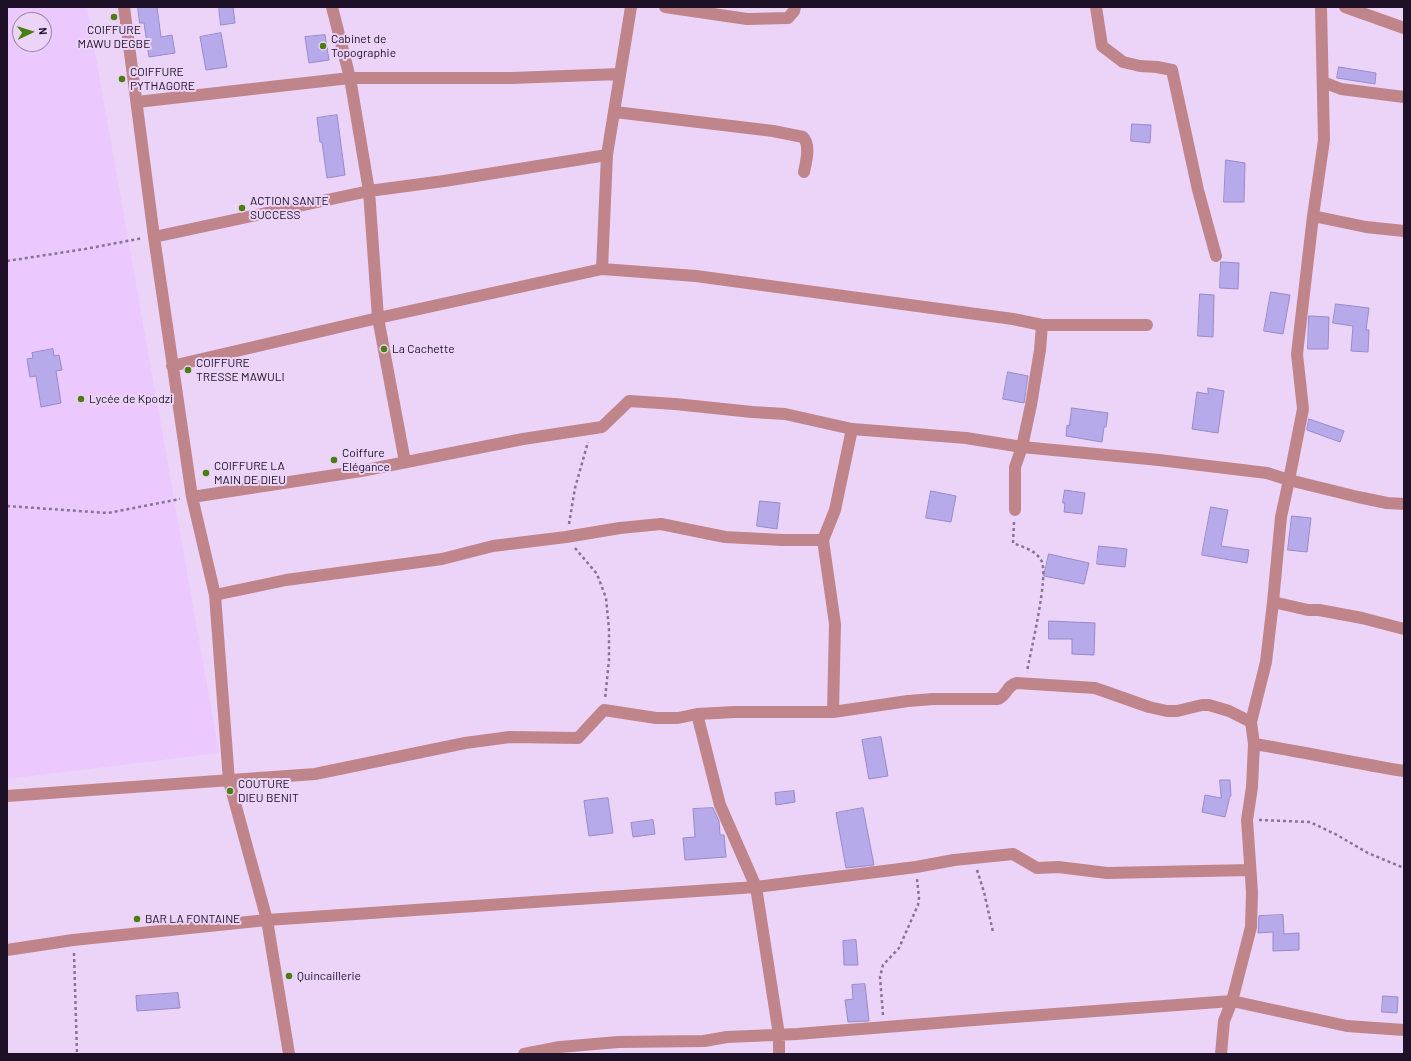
<!DOCTYPE html>
<meta charset="utf-8">
<style>
body{margin:0}
#map{position:relative;width:1411px;height:1061px;overflow:hidden;background:#ecd4f9;font-family:Barlow,sans-serif}
canvas{display:block}
.frame{position:absolute;inset:0;border:8px solid #1e1026;pointer-events:none}
.north{position:absolute;left:12px;top:12px;width:40px;height:40px;box-sizing:border-box;background:#ecd4f9;border:1px solid #9a86a5;border-radius:50%;rotate:86deg;font-size:11px;font-weight:700;line-height:16px;text-align:center;color:#1e1026}
.north::after{content:'';display:block;margin:auto;width:14px;height:18px;background:#497e11;clip-path:polygon(50% 0,100% 100%,50% 72%,0 100%)}
</style>
<div id="map">
<canvas width="1411" height="1061"></canvas>
<div class="frame"></div>
<div class="north">N</div>
</div>
<script>
const context = document.querySelector('canvas').getContext('2d');
context.lineJoin = 'round';
function paint(path, color) {
  context.fillStyle = color;
  context.fill(path, 'evenodd');
}
function trace(path, color, width, dash) {
  context.strokeStyle = color;
  context.lineWidth = width;
  context.lineCap = dash ? 'butt' : 'round';
  context.setLineDash(dash || []);
  context.stroke(path);
}
function write(font, color, halo, rows, align = 'center') {
  context.font = font + ' Barlow,sans-serif';
  context.lineWidth = 4;
  context.setLineDash([]);
  context.textBaseline = 'middle';
  context.strokeStyle = halo;
  context.fillStyle = color;
  for (const [text, x, y, turn = 0] of rows) {
    context.save();
    context.translate(x, y);
    context.rotate((+turn || 0) * Math.PI / 180);
    context.textAlign = isNaN(turn) ? turn : align;
    if (halo) context.strokeText(text, 0, 0);
    context.fillText(text, 0, 0);
    context.restore();
  }
}
const built = new Path2D(`
 M7,7H87L219,753L7,779ZM20,20H44V44H20Z`);
const building = new Path2D(`
 M138,7H157L161,37L172,35L175,53L149,57L144,23H140Z
 M219,7H233L235,23L221,25Z
 M221,33L227,67L206,70L200,37Z
 M325,35L329,60L309,63L305,37Z
 M1339,67L1376,73L1375,84L1337,78Z
 M337,115L345,175L327,178L322,142H320L317,118Z
 M1132,124L1151,125L1150,143L1131,141Z
 M1226,160L1245,163L1244,202H1224Z
 M1221,262L1239,263L1238,289L1220,288Z
 M1271,292L1290,295L1283,334L1264,331Z
 M1200,294L1214,295L1213,337L1198,336Z
 M1336,304L1369,308L1366,330H1369L1368,352L1351,351L1353,326L1333,323Z
 M1309,316L1329,317L1328,349H1308Z
 M53,349L54,356L59,355L62,370L56,371L61,403L41,407L36,376L30,377L27,359L33,358L32,353Z
 M1008,372L1028,376L1024,403L1003,399Z
 M1208,388L1224,391L1218,433L1192,429L1197,392L1208,394Z
 M1072,408L1108,413L1106,427H1104L1102,442L1066,436L1067,425L1069,426Z
 M1309,419L1344,431L1340,442L1307,430Z
 M1065,490L1085,493L1082,514L1064,512L1065,503H1063Z
 M931,491L956,496L951,522L926,518Z
 M760,501L780,503L777,529L757,526Z
 M1211,507L1228,510L1221,546L1249,550L1247,563L1202,555Z
 M1292,516L1311,518L1307,552L1288,550Z
 M1099,546L1127,549L1125,567L1097,564Z
 M1049,554L1089,563L1084,584L1044,576Z
 M1049,621L1095,623L1094,655L1072,654V639H1049Z
 M881,737L888,776L869,779L862,740Z
 M1220,780H1230L1231,796H1230L1225,817L1202,812L1205,795L1221,798Z
 M794,791L795,802L776,805L775,793Z
 M608,798L613,833L589,836L584,801Z
 M713,808L719,821L720,835H724L726,857L685,860L683,838L695,837L693,809Z
 M863,808L874,865L846,868L836,813Z
 M653,820L655,834L633,837L631,823Z
 M1283,915L1284,934L1299,933V950L1273,951V932L1258,933L1259,916Z
 M856,940L858,965H844L843,941Z
 M865,984L869,1021L848,1022L845,1000L853,999L852,985Z
 M178,993L180,1008L137,1011L136,996Z
 M1383,996L1398,997L1397,1013L1382,1012Z`);
const path = new Path2D(`
 M7,261L85,249L143,238
 M7,506L108,513L180,499
 M1014,522L1013,543C1023,547 1035,550 1041,560C1050,573 1030,653 1027,672
 M569,524L575,488L588,442
 M575,548L597,574L606,598L609,629V660L605,699
 M1259,820L1310,822L1337,835L1368,853L1404,868
 M977,870L984,892L993,932
 M74,953L77,1054
 M883,1015L880,977L883,965L899,948L918,905L919,898L917,879`);
const minor = new Path2D(`
 M124,7L154,237L192,497L215,595L229,781L267,920L289,1054
 M332,7L350,78L369,191L378,318L405,462
 M665,7L747,19L788,18L794,11L795,7
 M1096,7L1102,46L1123,62L1140,66L1157,67L1172,70L1198,190L1216,256
 M1345,7L1404,28
 M1323,82L1341,89L1404,97
 M137,102L350,78H511L620,74
 M615,112L773,131L803,137C811,145 806,162 804,172
 M1313,216L1366,227L1404,231
 M154,237L369,191L444,181L607,155
 M602,269L607,155L631,7
 M172,366L378,318L602,269L696,276L1013,319L1042,325H1147
 M192,497L361,471L523,439L602,427L629,401L675,404L752,412L785,414L852,429L966,438L1022,447L1159,460L1267,473L1289,480L1358,497L1387,503L1404,504
 M1015,510V467L1022,447L1031,405L1040,350L1042,325
 M215,595L286,580L442,559L493,546L566,537L620,528L661,524L725,537L782,540H823
 M1273,602L1308,610H1319L1362,618L1404,629
 M833,712L835,624L823,540L835,510L852,429
 M697,714L720,805L756,887L779,1035V1054
 M1254,744C1304,752 1354,763 1404,771
 M7,796L315,774L465,743L510,737L578,738L604,710L656,718H678L697,714L735,712H833L908,701L933,699H997C1007,697 1006,685 1017,683L1095,688L1149,707L1167,711H1177L1202,705H1209L1229,711L1251,722
 M7,950L73,940L267,920L756,887L916,867L954,860L1013,854L1037,868L1058,867L1107,873L1250,870
 M524,1054L560,1047L618,1042L704,1041L727,1037L797,1034L1000,1018L1232,1001L1347,1026L1404,1030
 M1221,1054L1224,1021L1232,1001L1251,927L1252,892L1247,820L1252,787L1254,744L1251,722L1266,662L1273,602L1281,517L1289,480L1303,409L1297,354L1313,216L1324,140L1321,7`);
const markers = [
 [114,17,4,"#497e11"],
 [323,46,4,"#497e11"],
 [122,79,4,"#497e11"],
 [242,208,4,"#497e11"],
 [384,349,4,"#497e11"],
 [188,370,4,"#497e11"],
 [81,399,4,"#497e11"],
 [334,460,4,"#497e11"],
 [206,473,4,"#497e11"],
 [230,791,4,"#497e11"],
 [137,919,4,"#497e11"],
 [289,976,4,"#497e11"]
];
const poiNames = [
 ["COIFFURE",114,30,"center"],
 ["MAWU DEGBE",114,44,"center"],
 ["Cabinet de",331,39],
 ["Topographie",331,53],
 ["COIFFURE",130,72],
 ["PYTHAGORE",130,86],
 ["ACTION SANTE",250,201],
 ["SUCCESS",250,215],
 ["La Cachette",392,349],
 ["COIFFURE",196,363],
 ["TRESSE MAWULI",196,377],
 ["Lycée de Kpodzi",89,399],
 ["Coiffure",342,453],
 ["Elégance",342,467],
 ["COIFFURE LA",214,466],
 ["MAIN DE DIEU",214,480],
 ["COUTURE",238,784],
 ["DIEU BENIT",238,798],
 ["BAR LA FONTAINE",145,919],
 ["Quincaillerie",297,976]
];
paint(built, '#ebc8fe');
paint(building, '#b7aaea');
trace(building, '#978ac8', 1);
trace(path, '#877491', 2.5, [3, 3]);
trace(minor, '#c0858b', 12);
for (const [x, y, r, color] of markers) {
  const dot = new Path2D();
  dot.arc(x, y, r, 0, 2 * Math.PI);
  context.fillStyle = color;
  context.fill(dot);
  trace(dot, '#ecd4f9', 1.5);
}
write('12px', '#1e1026', '#ecd4f9', poiNames, 'left');
</script>
